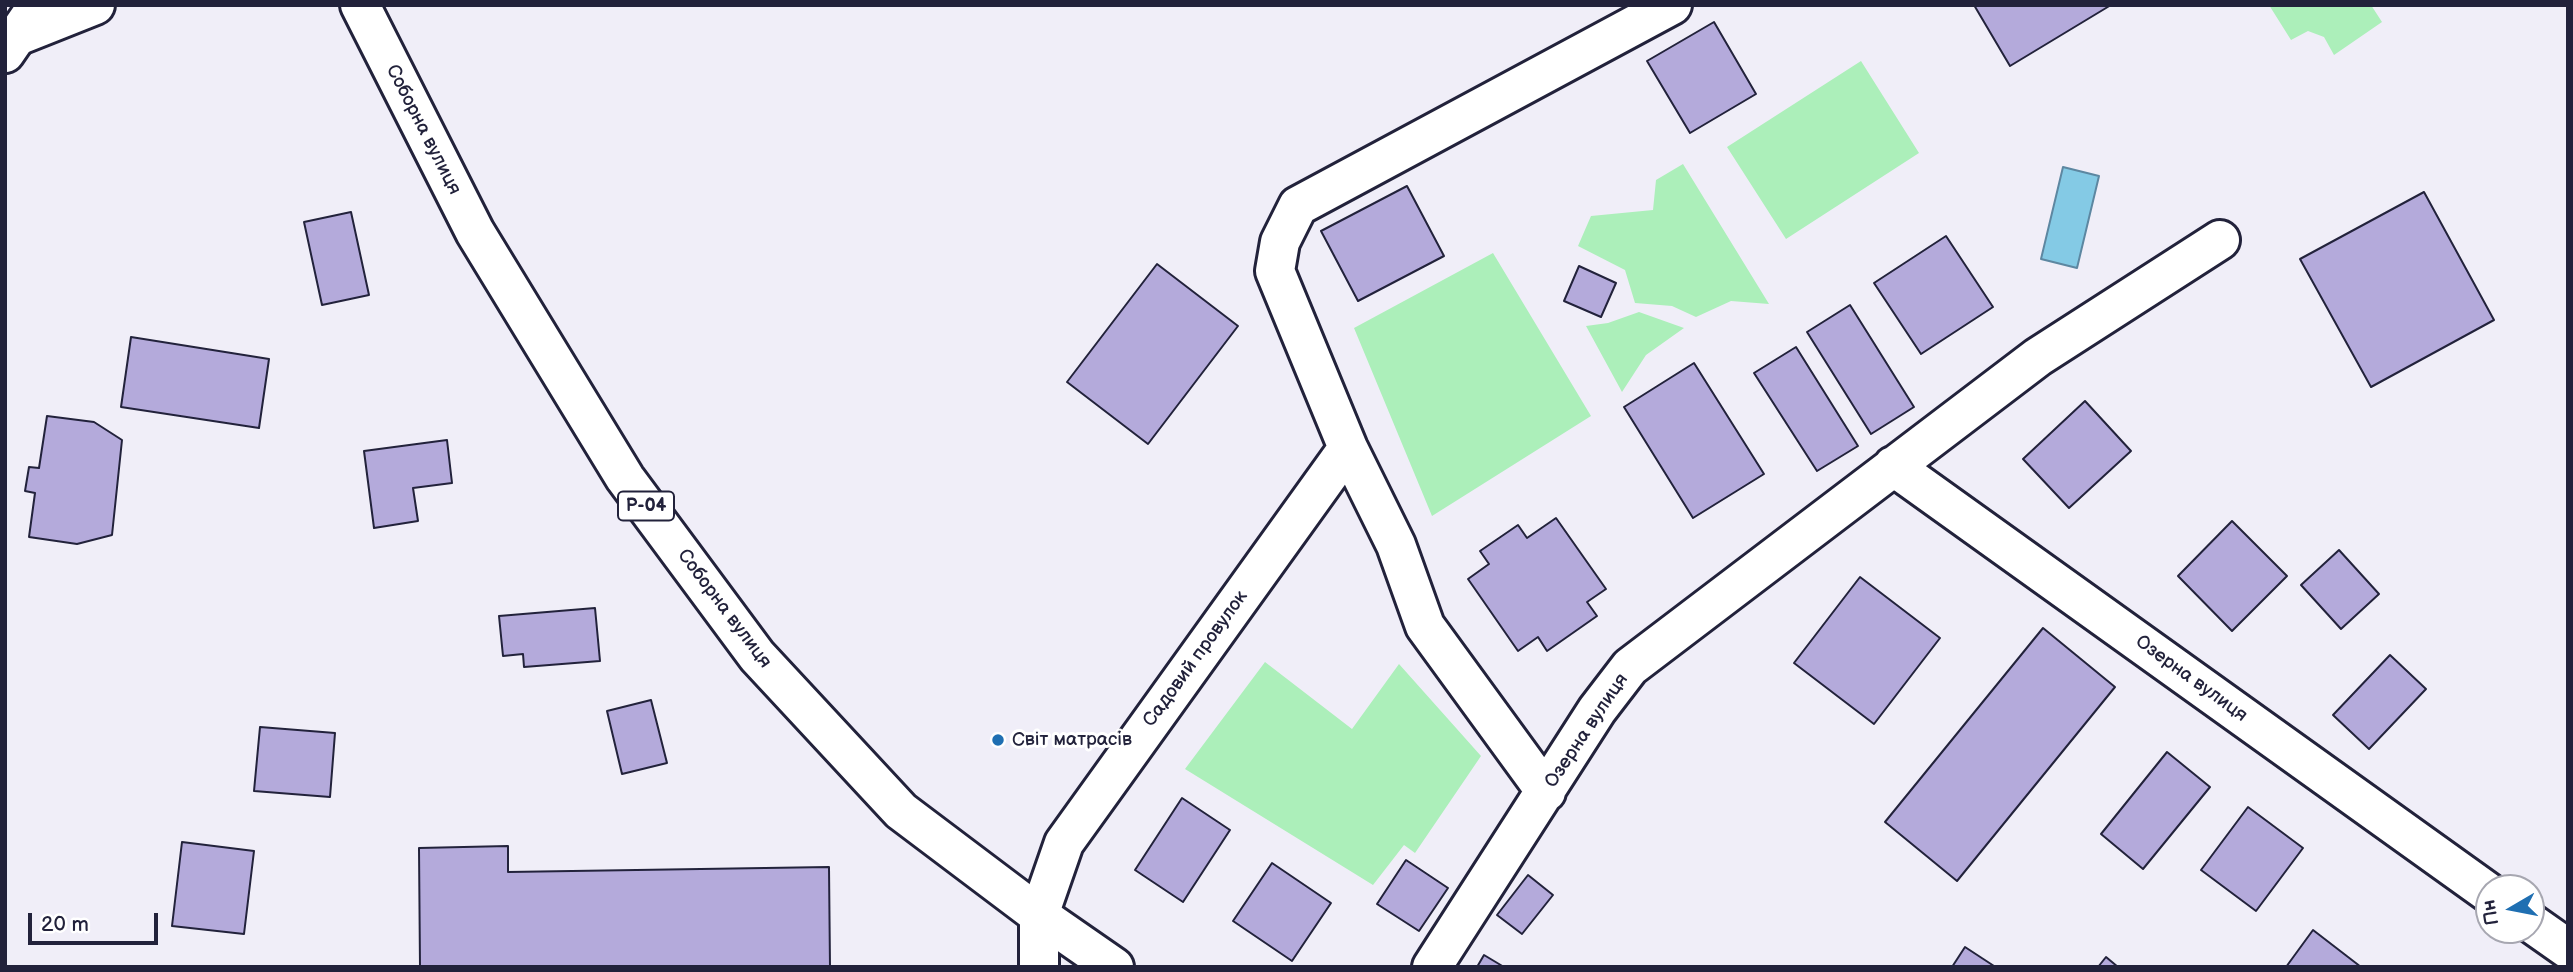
<!DOCTYPE html>
<meta charset="utf-8">
<style>
body{margin:0}
#map{position:relative;width:2573px;height:972px;overflow:hidden;background:#f0eef8;font-family:"Balsamiq Sans",sans-serif}
canvas{display:block}
.frame{position:absolute;inset:0;border:7px solid #22223b;pointer-events:none}
.north{position:absolute;left:2475px;top:874px;width:70px;height:70px;box-sizing:border-box;background:#fff;border:2px solid #a7a7b1;border-radius:50%;rotate:260deg;font-size:19px;font-weight:700;line-height:28px;text-align:center;color:#22223b}
.north::after{content:'';display:block;margin:auto;width:24px;height:32px;background:#1f6fb2;clip-path:polygon(50% 0,100% 100%,50% 72%,0 100%)}
.scale{position:absolute;left:28px;top:913px;width:130px;height:32px;box-sizing:border-box;border:4px solid #22223b;border-top:0;padding-left:9px;font-size:21px;line-height:24px;white-space:nowrap;color:#22223b;-webkit-text-stroke:5px #fff;paint-order:stroke}
</style>
<div id="map">
<canvas width="2573" height="972"></canvas>
<div class="frame"></div>
<div class="north">Пн</div>
<div class="scale">20 m</div>
</div>
<script>
const context = document.querySelector('canvas').getContext('2d');
context.lineJoin = 'round';
function paint(path, color) {
  context.fillStyle = color;
  context.fill(path, 'evenodd');
}
function trace(path, color, width, dash) {
  context.strokeStyle = color;
  context.lineWidth = width;
  context.lineCap = dash ? 'butt' : 'round';
  context.setLineDash(dash || []);
  context.stroke(path);
}
function write(font, color, halo, rows, align = 'center') {
  context.font = font + ' "Balsamiq Sans",sans-serif';
  context.lineWidth = 6;
  context.setLineDash([]);
  context.textBaseline = 'middle';
  context.strokeStyle = halo;
  context.fillStyle = color;
  for (const [text, x, y, turn = 0] of rows) {
    context.save();
    context.translate(x, y);
    context.rotate((+turn || 0) * Math.PI / 180);
    context.textAlign = isNaN(turn) ? turn : align;
    if (halo) context.strokeText(text, 0, 0);
    context.fillText(text, 0, 0);
    context.restore();
  }
}
const green = new Path2D(`
 M2269,5H2371L2382,22L2334,55L2324,37L2308,31L2291,40Z
 M1861,61L1919,153L1786,239L1727,147Z
 M1683,164L1769,304L1731,301L1696,317L1672,306L1635,303L1625,270L1578,246L1591,216L1653,210L1656,180Z
 M1493,253L1591,416L1432,516L1354,328Z
 M1639,312L1684,328L1646,355L1622,392L1586,326L1608,323Z
 M1265,662L1352,729L1399,664L1481,756L1415,853L1404,845L1373,885L1185,769Z`);
const water = new Path2D(`
 M2063,167L2099,176L2077,268L2041,259Z`);
const building = new Path2D(`
 M1974,5H2111L2010,66Z
 M1714,22L1756,94L1690,133L1647,61Z
 M1407,186L1444,256L1358,301L1321,231Z
 M2424,192L2494,320L2371,387L2300,259Z
 M351,212L369,295L322,305L304,222Z
 M1946,236L1993,307L1921,354L1874,283Z
 M1157,264L1238,326L1148,444L1067,382Z
 M1579,266L1616,283L1601,317L1564,301Z
 M1850,305L1914,407L1871,434L1807,332Z
 M131,337L269,359L259,428L121,407Z
 M1796,347L1858,446L1817,471L1754,373Z
 M1694,363L1764,474L1693,518L1624,407Z
 M2085,401L2131,451L2069,508L2023,459Z
 M47,416L94,422L122,440L112,535L77,544L29,537L35,493L25,491L29,467L39,468Z
 M447,440L452,483L413,488L418,521L374,528L364,451Z
 M1556,518L1606,589L1587,602L1597,616L1547,651L1538,637L1518,651L1468,579L1489,564L1480,551L1518,525L1527,538Z
 M2232,521L2287,576L2232,631L2178,576Z
 M2339,550L2379,594L2341,629L2301,585Z
 M1860,577L1940,638L1874,724L1794,663Z
 M595,608L600,661L524,667L523,654L503,656L499,616Z
 M2043,628L2115,687L1957,881L1885,822Z
 M2390,655L2426,689L2369,749L2333,715Z
 M651,700L667,763L622,774L607,711Z
 M260,727L335,733L330,797L254,791Z
 M2167,752L2210,787L2143,869L2101,834Z
 M1182,798L1230,830L1183,902L1135,870Z
 M2248,807L2303,848L2256,911L2201,870Z
 M182,842L254,851L244,934L172,926Z
 M508,846V872L829,867L830,967H420L419,848Z
 M1406,860L1448,888L1419,931L1377,904Z
 M1272,863L1331,903L1292,961L1233,921Z
 M1528,875L1553,895L1522,934L1497,915Z
 M2313,930L2361,967H2286Z
 M1965,947L1994,966L1993,967H1952Z
 M1484,955L1504,967H1477Z
 M2106,957L2118,967H2098Z`);
const minor = new Path2D(`
 M1893,466L2489,893
 M1546,792L1425,626L1396,545L1348,448L1275,271L1280,242L1298,206L1672,5
 M2531,923L2568,949
 M1039,967V915L1064,843L1348,448
 M1432,967L1597,710L1630,667L2038,357L2220,240`);
const primary = new Path2D(`
 M360,5L475,232L625,478L757,656L901,811L1039,915L1114,967
 M17,36L95,5`);
const trunk = new Path2D(`
 M5,53L38,5`);
const markers = [
 [998,740,7,"#1f6fb2"]
];
const shields = [
 [646,506,56]
];
const shieldNames = [
 ["Р-04",646,506]
];
const streetNames = [
 ["Соборна вулиця",423,130,63],
 ["Соборна вулиця",724,609,53],
 ["Садовий провулок",1196,659,-54],
 ["Озерна вулиця",2191,679,36],
 ["Озерна вулиця",1587,731,-56]
];
const poiNames = [
 ["Світ матрасів",1012,740]
];
paint(green, '#acefba');
paint(water, '#84cae5');
trace(water, '#5d87a1', 2);
paint(building, '#b4aadb');
trace(building, '#22223b', 2);
trace(minor, '#22223b', 44);
trace(primary, '#22223b', 44);
trace(trunk, '#22223b', 44);
trace(minor, '#fff', 38);
trace(primary, '#fff', 38);
trace(trunk, '#fff', 38);
for (const [x, y, r, color] of markers) {
  const dot = new Path2D();
  dot.arc(x, y, r, 0, 2 * Math.PI);
  context.fillStyle = color;
  context.fill(dot);
  trace(dot, '#fff', 2.5);
}
for (const [x, y, w] of shields) {
  const box = new Path2D();
  box.roundRect(x - w / 2, y - 14.5, w, 29, 5);
  context.fillStyle = '#fff';
  context.fill(box);
  trace(box, '#22223b', 2);
}
write('bold 18px', '#22223b', null, shieldNames);
write('19px', '#22223b', '#fff', streetNames);
write('19px', '#22223b', '#fff', poiNames, 'left');
</script>
